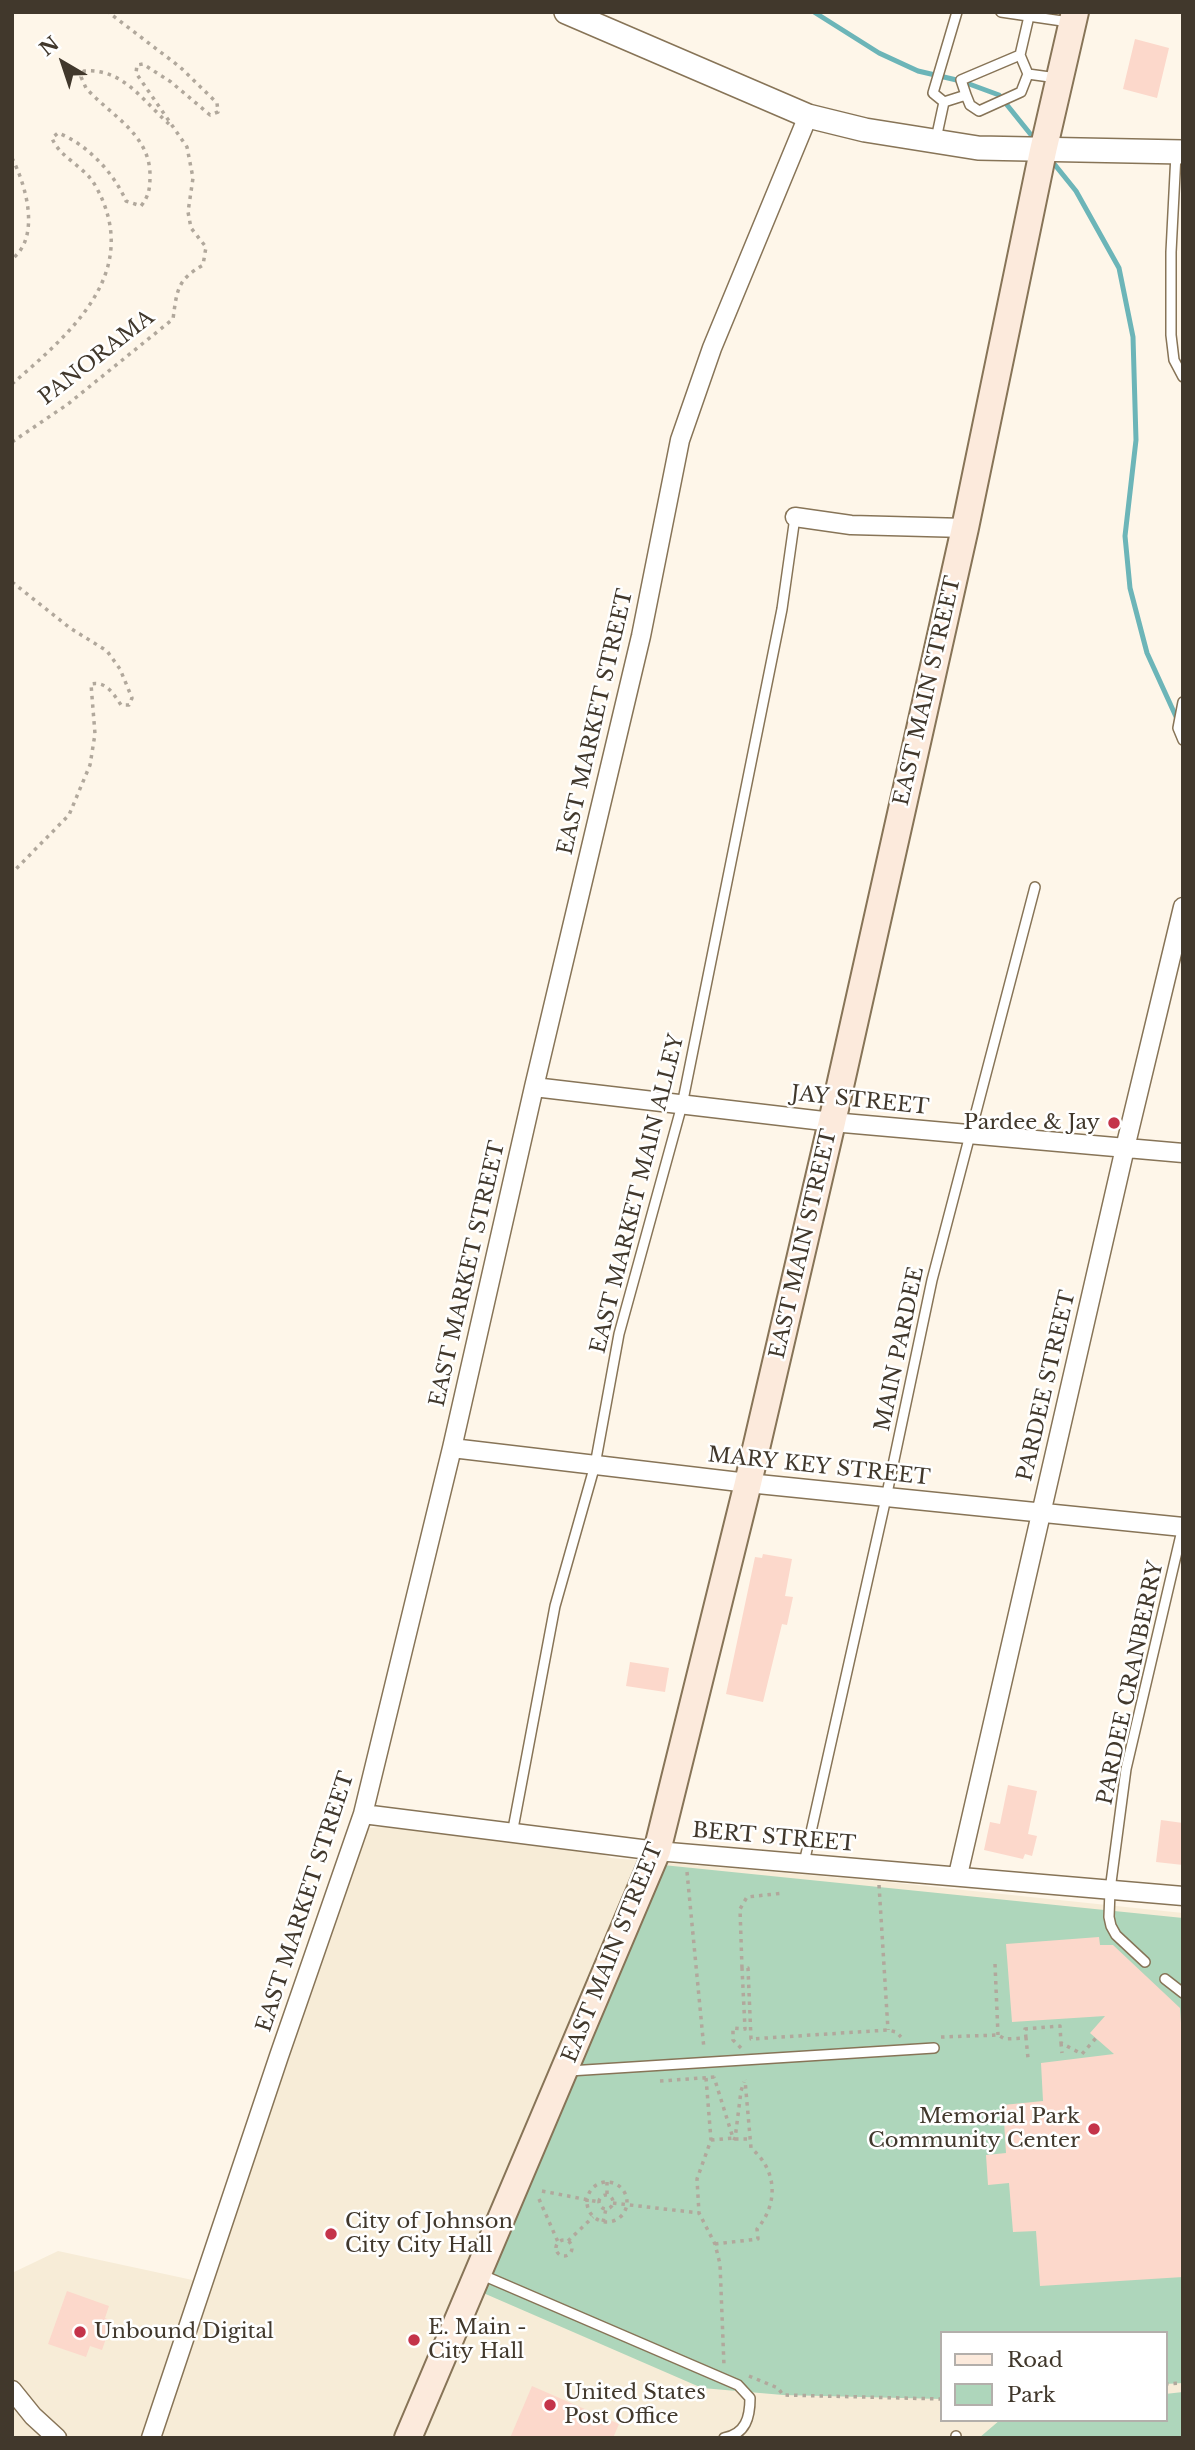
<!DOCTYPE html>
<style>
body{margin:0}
#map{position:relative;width:1195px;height:2450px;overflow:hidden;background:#fef6e9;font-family:"Libre Baskerville",serif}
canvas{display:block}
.frame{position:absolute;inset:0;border:14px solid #41382c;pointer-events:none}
.legend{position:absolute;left:940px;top:2331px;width:228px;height:91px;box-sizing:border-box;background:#fff;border:2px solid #b3afab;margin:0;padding:9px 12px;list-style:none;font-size:21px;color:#41382c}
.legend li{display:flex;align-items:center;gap:14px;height:35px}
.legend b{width:35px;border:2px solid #b3afab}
.north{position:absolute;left:28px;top:28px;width:70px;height:70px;-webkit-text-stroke:5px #fff;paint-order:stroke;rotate:321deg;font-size:19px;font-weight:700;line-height:28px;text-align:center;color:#41382c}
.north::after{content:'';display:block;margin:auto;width:24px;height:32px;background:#41382c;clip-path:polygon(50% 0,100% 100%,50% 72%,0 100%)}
</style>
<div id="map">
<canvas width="1195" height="2450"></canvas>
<div class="frame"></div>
<ul class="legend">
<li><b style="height:9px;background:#fceadc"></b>Road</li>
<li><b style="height:19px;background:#aed6bb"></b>Park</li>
</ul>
<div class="north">N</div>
</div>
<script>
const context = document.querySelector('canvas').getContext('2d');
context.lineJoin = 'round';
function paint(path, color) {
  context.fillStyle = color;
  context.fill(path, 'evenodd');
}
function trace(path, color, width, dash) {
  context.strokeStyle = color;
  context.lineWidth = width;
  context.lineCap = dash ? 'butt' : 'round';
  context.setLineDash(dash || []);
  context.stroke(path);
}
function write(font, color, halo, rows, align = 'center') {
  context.font = font + ' "Libre Baskerville",serif';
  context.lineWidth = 5;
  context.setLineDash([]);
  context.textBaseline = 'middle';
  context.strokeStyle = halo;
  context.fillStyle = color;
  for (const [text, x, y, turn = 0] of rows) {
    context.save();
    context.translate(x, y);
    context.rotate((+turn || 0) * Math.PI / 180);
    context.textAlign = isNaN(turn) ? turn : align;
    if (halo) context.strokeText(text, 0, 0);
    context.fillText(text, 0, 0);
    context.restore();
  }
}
const commercial = new Path2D(`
 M396,1826L599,1853L611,1858L878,1881L1183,1913V2438H12V2273L58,2251L211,2284L367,1828ZM941,2333H1165V2420H941Z`);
const green = new Path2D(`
 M663,1865L1183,1918V2383L1165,2384V2333H941V2399L783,2395L702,2388L481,2292Z
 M1183,2392V2438H979L1000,2420H1165V2394Z`);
const stream = new Path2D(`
 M814,12L879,53L918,71L961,81L999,95L1036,141
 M1051,160L1076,191L1119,268L1133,337L1136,440L1125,536L1130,588L1147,653L1178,721`);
const building = new Path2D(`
 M1135,39L1169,48L1157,98L1123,89Z
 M763,1554L792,1559L785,1596L793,1597L787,1625L782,1624L763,1702L726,1694L755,1557L762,1558Z
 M630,1662L669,1668L665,1692L626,1686Z
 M1008,1785L1037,1791L1028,1834L1037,1836L1032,1856L1025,1854L1023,1859L984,1850L990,1822L1000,1824Z
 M1161,1820L1183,1823V1865L1156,1862Z
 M1099,1937L1100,1945H1113L1180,2008L1183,2053V2277L1040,2286L1036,2231L1013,2232L1009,2183L988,2185L986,2155L1006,2153L1003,2105L1043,2101L1041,2063L1114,2054L1090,2033L1105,2016L1012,2022L1006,1944Z
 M67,2291L109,2306L105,2318L112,2321L102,2350L90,2346L86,2357L48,2344Z
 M532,2386L619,2424L613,2438H510Z`);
const path = new Path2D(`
 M12,158C26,185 41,237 12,259
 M12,384C72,332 144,271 95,185C84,166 59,157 52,138L58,133C87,144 114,173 126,201L141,206C149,196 150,188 150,175C150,134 110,115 86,88L81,77L84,71C123,68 143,101 169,124
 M12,442L68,404L173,319C177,290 177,280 203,265L206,247L191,228L188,212L193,178L187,147L136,73L137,65L143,64L171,82L210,115L218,112L217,103L180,67L108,12
 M12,582L70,628L107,651L120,669L132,698L129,705H121C113,693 106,681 91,684L95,734L90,765L69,815L12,873
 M687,1872L704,2049
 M879,1885L888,2030
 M995,1964L998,2035
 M742,1968L740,1909L747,1897L784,1893
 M941,2037L998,2035L1005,2039L1026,2038L1028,2058
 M1026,2038L1025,2029L1060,2026L1061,2043L1082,2054L1096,2038
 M1061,2043L1062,2053
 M741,2048L733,2040V2028L745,2029L742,1968H748L751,2039L888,2030L896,2032L901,2037
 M706,2078L711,2140L697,2179L699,2213L715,2244L720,2264L724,2366
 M660,2081L715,2077
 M733,2138L735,2139L741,2091L744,2082
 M735,2139H751
 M711,2140L733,2138L714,2077
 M587 2202a20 20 0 1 1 40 0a20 20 0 1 1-40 0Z
 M607,2182V2195
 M542,2191L599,2202
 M599 2202a7 7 0 1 1 14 0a7 7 0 1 1-14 0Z
 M539,2199L558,2242
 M613,2203L699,2213
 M603,2222L606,2209
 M556 2248a8 8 0 1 1 16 0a8 8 0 1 1-16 0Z
 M568,2241L593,2217
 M715,2244L758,2239L757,2229C779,2203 777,2170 751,2148L745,2080
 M749,2376L778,2388L783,2395L941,2399
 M1165,2384L1183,2383`);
const service = new Path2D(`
 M1001,12L1069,22
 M1020,55L1030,12
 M1028,74L1057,78
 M944,102L966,95L961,80L1020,55L1028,74L1021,92L979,111L970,105L966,95
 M936,139L944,102L933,93L957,12
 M1176,154L1171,252V335L1174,360L1183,377
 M1183,702L1178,728L1183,740
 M512,1834L555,1606L595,1465L619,1334L682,1105L782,609L795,517
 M804,1863L886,1498L932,1280L1035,887
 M1145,1962L1116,1935L1111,1926L1109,1917L1110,1890L1126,1769L1183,1526
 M1165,1979L1183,1993
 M569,2071L934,2048
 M480,2274L738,2385L750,2398C750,2417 746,2434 724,2438
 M956,2438V2436`);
const minor = new Path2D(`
 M795,517L851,525L965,528
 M534,1087L832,1122L1183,1153
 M452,1448L748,1483L1183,1527
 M363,1814L657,1851L1183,1896
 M958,1875L1125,1148L1183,907
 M12,2390L33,2416L57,2438
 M151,2438L279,2056L363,1814L452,1448L534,1087L641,636L680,440L712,348L808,116`);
const tertiary = new Path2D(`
 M566,12L808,116L865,130L978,148L1183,152`);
const secondary = new Path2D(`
 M408,2438L657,1851L748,1483L832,1122L965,528L1043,151L1075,12`);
const markers = [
 [1114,1123,7,"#c4344a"],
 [1094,2129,7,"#c4344a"],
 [331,2234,7,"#c4344a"],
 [80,2332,7,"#c4344a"],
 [414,2340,7,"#c4344a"],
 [550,2405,7,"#c4344a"]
];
const streetNames = [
 ["PANORAMA",97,358,-38],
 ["EAST MAIN STREET",928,691,-77],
 ["EAST MARKET STREET",596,722,-77],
 ["JAY STREET",860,1101,6],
 ["EAST MARKET MAIN ALLEY",638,1194,-76],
 ["EAST MAIN STREET",804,1244,-77],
 ["EAST MARKET STREET",468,1274,-77],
 ["MAIN PARDEE",900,1349,-78],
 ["PARDEE STREET",1047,1386,-77],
 ["MARY KEY STREET",819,1467,6],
 ["PARDEE CRANBERRY",1131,1683,-78],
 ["BERT STREET",774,1838,5],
 ["EAST MARKET STREET",306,1902,-72],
 ["EAST MAIN STREET",613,1953,-68]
];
const poiNames = [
 ["Pardee & Jay",1100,1123,"right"],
 ["Memorial Park",1080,2117,"right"],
 ["Community Center",1080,2141,"right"],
 ["City of Johnson",345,2222],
 ["City City Hall",345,2246],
 ["E. Main -",428,2328],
 ["City Hall",428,2352],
 ["Unbound Digital",94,2332],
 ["United States",564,2393],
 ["Post Office",564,2417]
];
paint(commercial, '#f7ecd7');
paint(green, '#aed6bb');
trace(stream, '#6cb5b8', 5);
paint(building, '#fcd8cb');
trace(service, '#877457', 12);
trace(minor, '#877457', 21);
trace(tertiary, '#877457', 26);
trace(secondary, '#877457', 30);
trace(path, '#b1a89c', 3.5, [3.5, 5]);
trace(service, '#fff', 9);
trace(minor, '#fff', 18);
trace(tertiary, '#fff', 23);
trace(secondary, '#fceadc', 26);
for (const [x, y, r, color] of markers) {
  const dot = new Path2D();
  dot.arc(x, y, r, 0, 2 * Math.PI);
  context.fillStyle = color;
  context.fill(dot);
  trace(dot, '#fff', 2.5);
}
write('21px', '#41382c', '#fff', streetNames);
write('21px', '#41382c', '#fff', poiNames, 'left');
</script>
